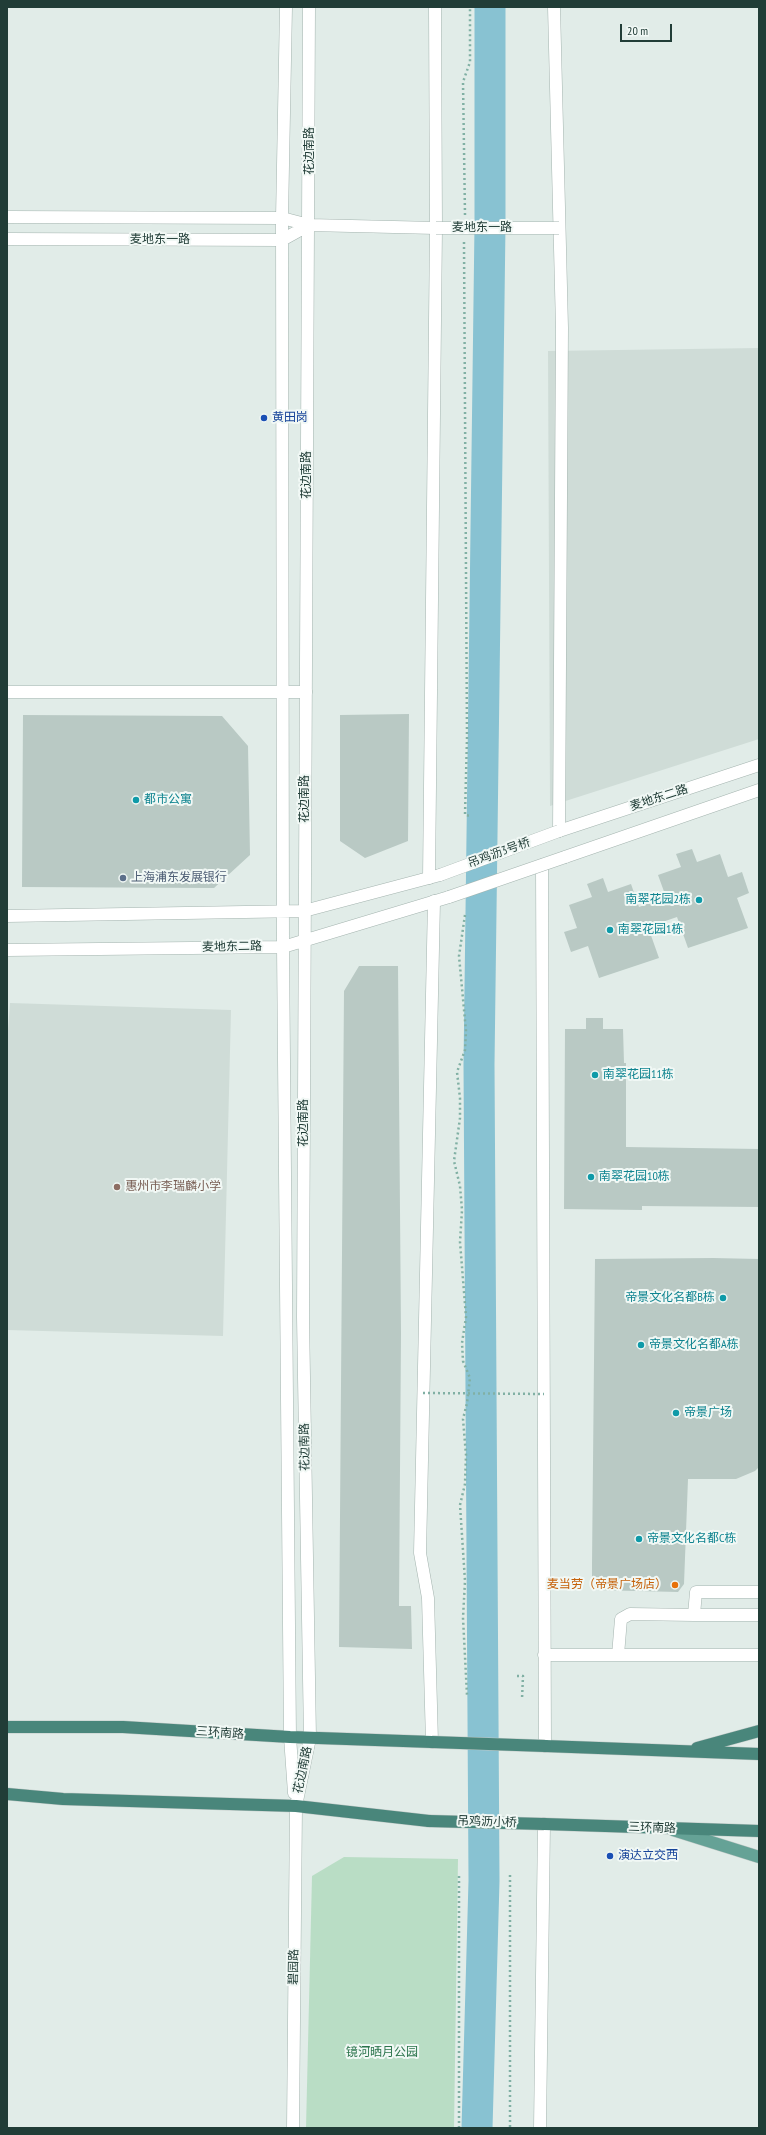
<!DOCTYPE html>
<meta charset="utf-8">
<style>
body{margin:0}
#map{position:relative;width:766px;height:2135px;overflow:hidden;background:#e1ece8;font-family:"PT Sans Narrow",sans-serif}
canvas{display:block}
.frame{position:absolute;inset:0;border:8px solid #213d37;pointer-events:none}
.scale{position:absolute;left:620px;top:24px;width:52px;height:18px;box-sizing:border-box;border:2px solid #213d37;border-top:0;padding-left:5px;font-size:12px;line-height:14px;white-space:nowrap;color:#213d37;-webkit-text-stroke:3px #f1f8f5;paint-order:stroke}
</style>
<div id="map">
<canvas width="766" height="2135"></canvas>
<div class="frame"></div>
<div class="scale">20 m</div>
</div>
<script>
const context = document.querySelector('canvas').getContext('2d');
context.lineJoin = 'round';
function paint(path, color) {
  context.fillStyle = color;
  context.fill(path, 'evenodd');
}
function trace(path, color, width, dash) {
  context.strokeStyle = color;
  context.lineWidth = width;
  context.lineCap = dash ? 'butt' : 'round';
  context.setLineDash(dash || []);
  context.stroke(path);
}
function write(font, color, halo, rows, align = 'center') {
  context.font = font + ' "PT Sans Narrow","Noto Sans SC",sans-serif';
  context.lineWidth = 4;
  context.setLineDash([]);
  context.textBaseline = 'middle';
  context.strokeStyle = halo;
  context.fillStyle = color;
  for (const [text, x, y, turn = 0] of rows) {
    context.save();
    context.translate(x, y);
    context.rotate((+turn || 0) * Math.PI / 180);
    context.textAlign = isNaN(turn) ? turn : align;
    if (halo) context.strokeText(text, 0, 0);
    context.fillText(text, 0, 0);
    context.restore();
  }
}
const built = new Path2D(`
 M759,348V739L550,806L548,351Z
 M10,1003L231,1010L223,1336L7,1330V1044Z`);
const green = new Path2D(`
 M344,1857L458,1859L454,2128H306L312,1876Z`);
const river = new Path2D(`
 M477,2128L484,1881L479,1064L490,225V7`);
const building = new Path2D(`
 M409,714L408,841L365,858L340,841V715Z
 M23,715L222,716L248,746L250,855L214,888L22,887Z
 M692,849L697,862L720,854L728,877L742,872L749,893L737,898L748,928L688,948L677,917L648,927L659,958L599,978L588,946L571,952L564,932L577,928L569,905L592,897L587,884L603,878L608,892L631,884L639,907L666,897L658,875L681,867L676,854Z
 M359,966H398L401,1333L399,1606H411L412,1649L339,1647L344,991Z
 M586,1018H603V1029H623L624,1063H626V1147L759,1149V1207L642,1206V1210L564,1209L565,1029H586Z
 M713,1258L759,1259V1467L755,1471L736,1479H688L684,1584L678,1592L597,1590L592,1582V1564L595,1259Z`);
const path = new Path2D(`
 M465,215L463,82L470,62V7
 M464,242L467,738L465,815L471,816
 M465,915L459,956L466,1031L465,1050L457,1072L460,1098V1118L454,1161L460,1186L462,1210L460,1242L466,1317L462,1343L463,1361L470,1378L467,1403L463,1419L466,1455L465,1484L460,1505L465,1581L463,1618L467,1695
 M517,1676H523L522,1699
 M510,1875V2128
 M459,1876V2128`);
const minor = new Path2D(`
 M554,7L562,328L559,831
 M7,692H306
 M542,865L545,1746
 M429,878L436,228L435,7
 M694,1615H759
 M544,1655H618L621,1619L630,1614L694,1615L696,1592H759
 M618,1655H759
 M432,1742L428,1598L420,1553L434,901
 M293,2128L296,1806`);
const tertiary = new Path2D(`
 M286,7L282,218L283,947L290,1737L294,1793
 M7,217L282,218L309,225L436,228
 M7,239L282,240L309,225
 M559,831L759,765
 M565,857L759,790
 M7,916L304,911L440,875
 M7,950L283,947L449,897
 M296,1806L310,1738L303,1317L309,7
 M540,2128L544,1824`);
const primary = new Path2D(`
 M673,1830L759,1857`);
const trunk = new Path2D(`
 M7,1727H123L290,1737L432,1742
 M545,1746L759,1754
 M697,1748L759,1731
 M7,1794L63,1799L296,1806L429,1821
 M544,1824L759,1831`);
const pathBridge = new Path2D(`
 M423,1393L544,1394`);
const tertiaryBridge = new Path2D(`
 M436,228H559
 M440,875L559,831
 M449,897L565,857`);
const trunkBridge = new Path2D(`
 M432,1742L545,1746
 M429,1821L544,1824`);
const markers = [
 [264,418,4,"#1a4fb4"],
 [136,800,4,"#0f9aa8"],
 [123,878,4,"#5c6f8a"],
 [699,900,4,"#0f9aa8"],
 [610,930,4,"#0f9aa8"],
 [595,1075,4,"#0f9aa8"],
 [591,1177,4,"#0f9aa8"],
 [117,1187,4,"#8d6e63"],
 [723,1298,4,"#0f9aa8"],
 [641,1345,4,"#0f9aa8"],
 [676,1413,4,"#0f9aa8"],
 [639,1539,4,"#0f9aa8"],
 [675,1585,4,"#e8710a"],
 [610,1856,4,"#1a4fb4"]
];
const streetNames = [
 ["花边南路",310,151,-90],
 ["麦地东一路",482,228],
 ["麦地东一路",160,240],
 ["花边南路",307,475,-90],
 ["麦地东二路",659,798,-18],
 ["花边南路",305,799,-90],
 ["吊鸡沥3号桥",499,853,-20],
 ["麦地东二路",232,947,-1],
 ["花边南路",304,1123,-90],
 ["花边南路",305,1447,-91],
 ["三环南路",220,1733,4],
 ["花边南路",303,1770,-78],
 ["吊鸡沥小桥",487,1822,2],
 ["三环南路",652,1828,2],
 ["碧园路",294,1967,-89]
];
const transitNames = [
 ["黄田岗",272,418],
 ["演达立交西",618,1856]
];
const cultureNames = [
 ["都市公寓",144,800],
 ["南翠花园2栋",691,900,"right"],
 ["南翠花园1栋",618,930],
 ["南翠花园11栋",603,1075],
 ["南翠花园10栋",599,1177],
 ["帝景文化名都B栋",715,1298,"right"],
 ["帝景文化名都A栋",649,1345],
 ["帝景广场",684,1413],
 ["帝景文化名都C栋",647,1539]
];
const serviceNames = [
 ["上海浦东发展银行",131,878]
];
const educationNames = [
 ["惠州市李瑞麟小学",125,1187]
];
const foodNames = [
 ["麦当劳（帝景广场店）",667,1585]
];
const parkNames = [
 ["镜河晒月公园",382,2053]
];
paint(built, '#cfdcd7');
paint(green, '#b9ddc5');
trace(river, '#88c2d2', 31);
paint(building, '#b9c9c4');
trace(minor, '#a4b4af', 13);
trace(tertiary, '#a4b4af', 13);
trace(primary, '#c1c9c7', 13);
trace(trunk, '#c1c9c7', 13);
trace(path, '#81b0a4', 2.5, [2, 3]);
trace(minor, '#fff', 12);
trace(tertiary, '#fff', 12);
trace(primary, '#65a296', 12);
trace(trunk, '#49867b', 12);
trace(tertiaryBridge, '#a4b4af', 13, []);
trace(trunkBridge, '#c1c9c7', 13, []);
trace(pathBridge, '#81b0a4', 2.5, [2, 3]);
trace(tertiaryBridge, '#fff', 12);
trace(trunkBridge, '#49867b', 12);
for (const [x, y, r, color] of markers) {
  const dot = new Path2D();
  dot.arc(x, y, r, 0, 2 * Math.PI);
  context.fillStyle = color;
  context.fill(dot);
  trace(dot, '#f1f8f5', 1.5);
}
write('12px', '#213d37', '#f1f8f5', streetNames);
write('12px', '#164399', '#f1f8f5', transitNames, 'left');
write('12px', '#0d838f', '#f1f8f5', cultureNames, 'left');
write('12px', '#4e5e75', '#f1f8f5', serviceNames, 'left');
write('12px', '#785e54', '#f1f8f5', educationNames, 'left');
write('12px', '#c56008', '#f1f8f5', foodNames, 'right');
write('12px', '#2b744c', '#f1f8f5', parkNames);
</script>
